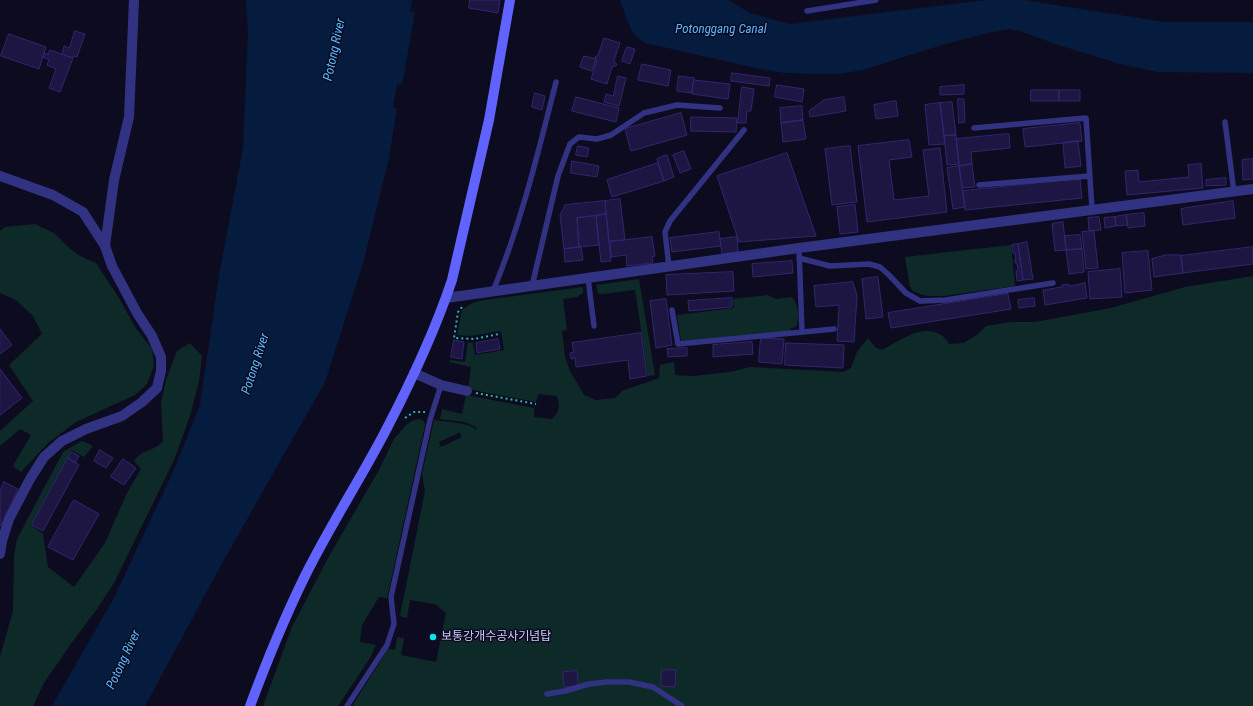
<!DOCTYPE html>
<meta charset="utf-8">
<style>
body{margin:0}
canvas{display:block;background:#0d0b1f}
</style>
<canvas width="1253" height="706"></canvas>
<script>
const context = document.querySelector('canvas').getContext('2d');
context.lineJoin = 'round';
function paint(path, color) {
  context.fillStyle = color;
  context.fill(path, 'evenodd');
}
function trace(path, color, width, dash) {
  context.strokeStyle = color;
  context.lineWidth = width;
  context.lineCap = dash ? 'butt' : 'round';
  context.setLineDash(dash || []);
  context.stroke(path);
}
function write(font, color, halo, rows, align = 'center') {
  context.font = font + ' "Roboto Condensed","Noto Sans KR",sans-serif';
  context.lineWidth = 3;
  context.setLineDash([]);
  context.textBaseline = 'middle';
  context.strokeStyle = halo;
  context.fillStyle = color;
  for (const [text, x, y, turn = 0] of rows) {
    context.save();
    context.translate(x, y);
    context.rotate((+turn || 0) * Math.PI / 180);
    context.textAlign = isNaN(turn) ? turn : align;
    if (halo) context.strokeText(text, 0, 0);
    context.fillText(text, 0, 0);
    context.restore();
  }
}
const green = new Path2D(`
 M35,224L54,233L69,248L80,256L96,263L119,298L135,327L152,349L154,366L147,384L135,395L76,422L48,443L21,472L13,466L31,435L20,429L0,446V431L33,401L9,365L42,334L33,316L16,300L0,293V231L5,227Z
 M1011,245L1015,286L943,296H928L920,294L913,291L910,287L905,257Z
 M1253,276V706H352L383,657L387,648L395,650L397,637L404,638L401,655L436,662L446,613L435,604L410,600L407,618L400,616L425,491L422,474L434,420C445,422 469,422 476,430L477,429C470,420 451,421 440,419L442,409L462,414L466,395L534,408V417L552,419C560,412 560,405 557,396L538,394L536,402L468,389L471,367L449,362L450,360L465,362L468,342L473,343L475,355L504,350L501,331L470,336L457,335L462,310L472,303L485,300L583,287V293L577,297L563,299L567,330L562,331L565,357L570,371L584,395L596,400L615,398L622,391L659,378L660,365L674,362L675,375L693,376L730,372L750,367L843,372L851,368L857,352L868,338L876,348L882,350C899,341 922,323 941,335C944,337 947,341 949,344L964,343L978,334L986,326L1011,322H1035L1111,308L1185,287ZM460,432L462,437L441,447L439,442Z
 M639,279L655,375L648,376L635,290L602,294L598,293L596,285Z
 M768,295L776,299L792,297C798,304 800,318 796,327L791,328L789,333L681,341L677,315L734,308L733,299Z
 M190,343L202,356L199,381L190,416L174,460L114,583L97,609L70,645L44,683L33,706H0V657L13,611L14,556L17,539L63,452L82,441L93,446L84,457L72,450L31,525L43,534L48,567L74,587L105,543L127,493L141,469L134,461C142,449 154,452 163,441L161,403L166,380L177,351Z
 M418,419C423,420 424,420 425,425L387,598L379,597L362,625L360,642L376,645L370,658L338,706H263L292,627L328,558L379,470L394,439L406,425L412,421Z`);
const water = new Path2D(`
 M246,0H412L410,11L415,12L402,85L397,84L393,108L397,109L389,157L364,260L325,382L220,567L145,706H52L114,598L173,472L200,405L219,276L243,148L248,33Z
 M620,0H728L750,13L790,24L986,0H1024L1164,22H1253V73L1158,72L1124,65L1058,45L1020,31L1009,29L988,33L945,44L863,70L838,74L784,73L756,68L645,43C629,34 627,17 620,0Z`);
const building = new Path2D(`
 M470,0H500L498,13L469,8Z
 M75,31L85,34L77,57L74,56L73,58L62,54L64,46L69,48Z
 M9,34L46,47L39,69L1,56Z
 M604,38L620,43L614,60L617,65L612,67L607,84L591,79L597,60L595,57L598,55Z
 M627,47L635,49L630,64L622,61Z
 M50,50L73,58L60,92L49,88L56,69L47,65L49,60L43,57L44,53L48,54Z
 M584,56L596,59L592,71L580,67Z
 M642,64L671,70L668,86L638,80Z
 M732,73L770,78L769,86L731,81Z
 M618,76L626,78L619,106L604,102L606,94L613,96Z
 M679,76L694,78L692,93L677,91Z
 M694,80L730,84L728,99L692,94Z
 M777,85L804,89L802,102L775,97Z
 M964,85V94L940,95V87Z
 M742,87L754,89L751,111H747L746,123H738Z
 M1031,90H1059V101H1031Z
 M1059,90H1080V101H1059Z
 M535,93L545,96L542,110L532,107Z
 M576,97L619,108L616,122L572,111Z
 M844,97L846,111L810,117L809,111L824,100Z
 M958,99H964L965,122L959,123Z
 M896,101L898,116L876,119L874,105Z
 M952,102L956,135L944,136L940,103Z
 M940,103L945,144L929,145L925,105Z
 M802,106L803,120L781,123L780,108Z
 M681,113L687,135L631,151L625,129Z
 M691,117L737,118L736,132L691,131Z
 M803,120L806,139L783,142L781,123Z
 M1080,123L1082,141L1025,147L1023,129Z
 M1009,134L1010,148L971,152L972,164L959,166L956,139Z
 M956,135L959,164L947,165L944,136Z
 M909,140L912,157L889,160L894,200L929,196L923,150L940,148L947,212L867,222L858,146Z
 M1078,141L1081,166L1065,168L1063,143Z
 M578,146L589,148L587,157L576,155Z
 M850,146L857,202L832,205L825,149Z
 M684,151L691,169L680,173L673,155Z
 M787,153L816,236L739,242L717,176Z
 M667,155L674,177L664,181L657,159Z
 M1253,159V179L1243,180L1242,160Z
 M572,161L599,166L597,177L571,173Z
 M658,163L664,181L612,197L607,180Z
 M972,164L975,187L962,188L959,166Z
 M1201,164L1203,188L1127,195L1125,171L1138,170L1139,182L1189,177L1188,165Z
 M959,166L965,207L953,209L947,168Z
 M1226,178V185L1206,186V180Z
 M1080,179L1082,198L965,210L963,191Z
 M620,199L625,240L609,241L605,201Z
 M605,201L606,214L577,218L579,247L564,249L560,215L565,205Z
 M1233,201L1235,218L1183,225L1181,209Z
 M855,205L858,232L840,234L837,207Z
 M1144,213L1145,226L1128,228L1126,215Z
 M606,214L611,261L601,262L596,216Z
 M1126,215L1128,225L1116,226L1115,217Z
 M596,216L599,245L579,247L577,218Z
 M1099,217L1101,230L1089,231L1088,218Z
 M1115,217L1116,226L1105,228L1104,218Z
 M1063,222L1066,250L1055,251L1052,224Z
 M1094,231L1098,268L1086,269L1082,232Z
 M719,232L721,246L672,252L670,238Z
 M1080,235L1082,249L1066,250L1065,236Z
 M652,237L655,256L652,257L653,263L627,266L626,255L611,257L610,242Z
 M737,237L738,252L722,254L720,239Z
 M1027,242L1033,279L1023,280L1018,244Z
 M1018,244L1023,280L1017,281L1016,271H1018L1017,263H1015V259H1016L1015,253H1013L1012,245Z
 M579,247H581L583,260L565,262L564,249Z
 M1253,247V264L1183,273L1181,256Z
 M1082,249L1084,272L1069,274L1066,250Z
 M1148,251L1152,290L1125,293L1122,253Z
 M1166,255H1181L1183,273L1154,277L1152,259Z
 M792,261L793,273L753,277L752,264Z
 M1120,269L1122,297L1090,299L1088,272Z
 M733,272L734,291L667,295L666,275Z
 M878,277L883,317L866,319L862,279Z
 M853,282L857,296L854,342L837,341L839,305L816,307L814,286Z
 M1085,283L1087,298L1045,305L1043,290L1062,287V285L1069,284V286Z
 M1008,294L1011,309L891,328L888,313Z
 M732,298V307L689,311L688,301Z
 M1034,298L1035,306L1019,308L1018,300Z
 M666,299L672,345L656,348L650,301Z
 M0,329L12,345L0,354Z
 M641,333L647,376L630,379L628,360L576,367L575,358L571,359L570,353L574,352L572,343Z
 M761,338L784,339L782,364L759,362Z
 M498,339L500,349L477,353L476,343Z
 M454,340L464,342L462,359L451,357Z
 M752,342L753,354L713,357V345Z
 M786,343L844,345L843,368L785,365Z
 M687,348V356L668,357L667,349Z
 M0,369L22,398L0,415Z
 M100,450L113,458L106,468L94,461Z
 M72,452L79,456L75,463L68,458Z
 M68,458L79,465L43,531L32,525Z
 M123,459L136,468L124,485L111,477Z
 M4,482L18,489L1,526H0V491Z
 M74,500L99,514L73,560L48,547Z
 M662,670H676L675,687L661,686Z
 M577,671L578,686L564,687L563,672Z`);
const path = new Path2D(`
 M462,307L458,312L454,338L474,339L499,334
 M476,393L536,404
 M405,418L414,412H425`);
const service = new Path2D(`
 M807,11L876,0
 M1225,122L1234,192
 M974,128L1086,118L1092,209
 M979,185L1090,176
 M799,248L802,332
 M799,258L830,266L869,264L880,267L889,275L906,293L920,301L946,300L1053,283
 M669,267L665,232L670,221L744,130
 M588,278L594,326
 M532,286L558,176L570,144L579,137L597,139L611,135L644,113L677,105L720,108
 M493,291C521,224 538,153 556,82
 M672,310L678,344L834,329
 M547,694L565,691L589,684L607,682H629L653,687L682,706
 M347,706L387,645L394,624L391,597L430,420L441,385`);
const minor = new Path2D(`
 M0,176L53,195L83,212L105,246
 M414,373L441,385L467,391`);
const tertiary = new Path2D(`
 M446,298L799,248L1253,189
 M0,554L2,541L9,519L30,479L44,457L62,441L86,429L122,416L142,402L157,388L161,371V357L152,336L137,313L112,266L105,246L114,180L129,117L134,0`);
const secondary = new Path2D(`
 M250,706C266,663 284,619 304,578C329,527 360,480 386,430C411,382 435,331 452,280L489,120L510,0`);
const markers = [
 [433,637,4,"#00e6f4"]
];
const poiNames = [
 ["보통강개수공사기념탑",441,637]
];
const waterNames = [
 ["Potonggang Canal",721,30],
 ["Potong River",335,50,-78],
 ["Potong River",256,364,-72],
 ["Potong River",124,660,-65]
];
paint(green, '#0d2a28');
paint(water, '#051c3e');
paint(building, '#1d1542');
trace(building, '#31266f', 1);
trace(path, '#24b8a9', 2, [2, 3]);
trace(service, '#323282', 5.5);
trace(minor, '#323282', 10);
trace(tertiary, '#323282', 10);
trace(secondary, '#6063ff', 10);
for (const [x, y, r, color] of markers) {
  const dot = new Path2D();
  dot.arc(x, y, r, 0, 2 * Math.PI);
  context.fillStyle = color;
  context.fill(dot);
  trace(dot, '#0d0b1f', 1.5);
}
write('12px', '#cdc9ff', '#0d0b1f', poiNames, 'left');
write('italic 13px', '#57b8ff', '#0d0b1f', waterNames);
</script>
